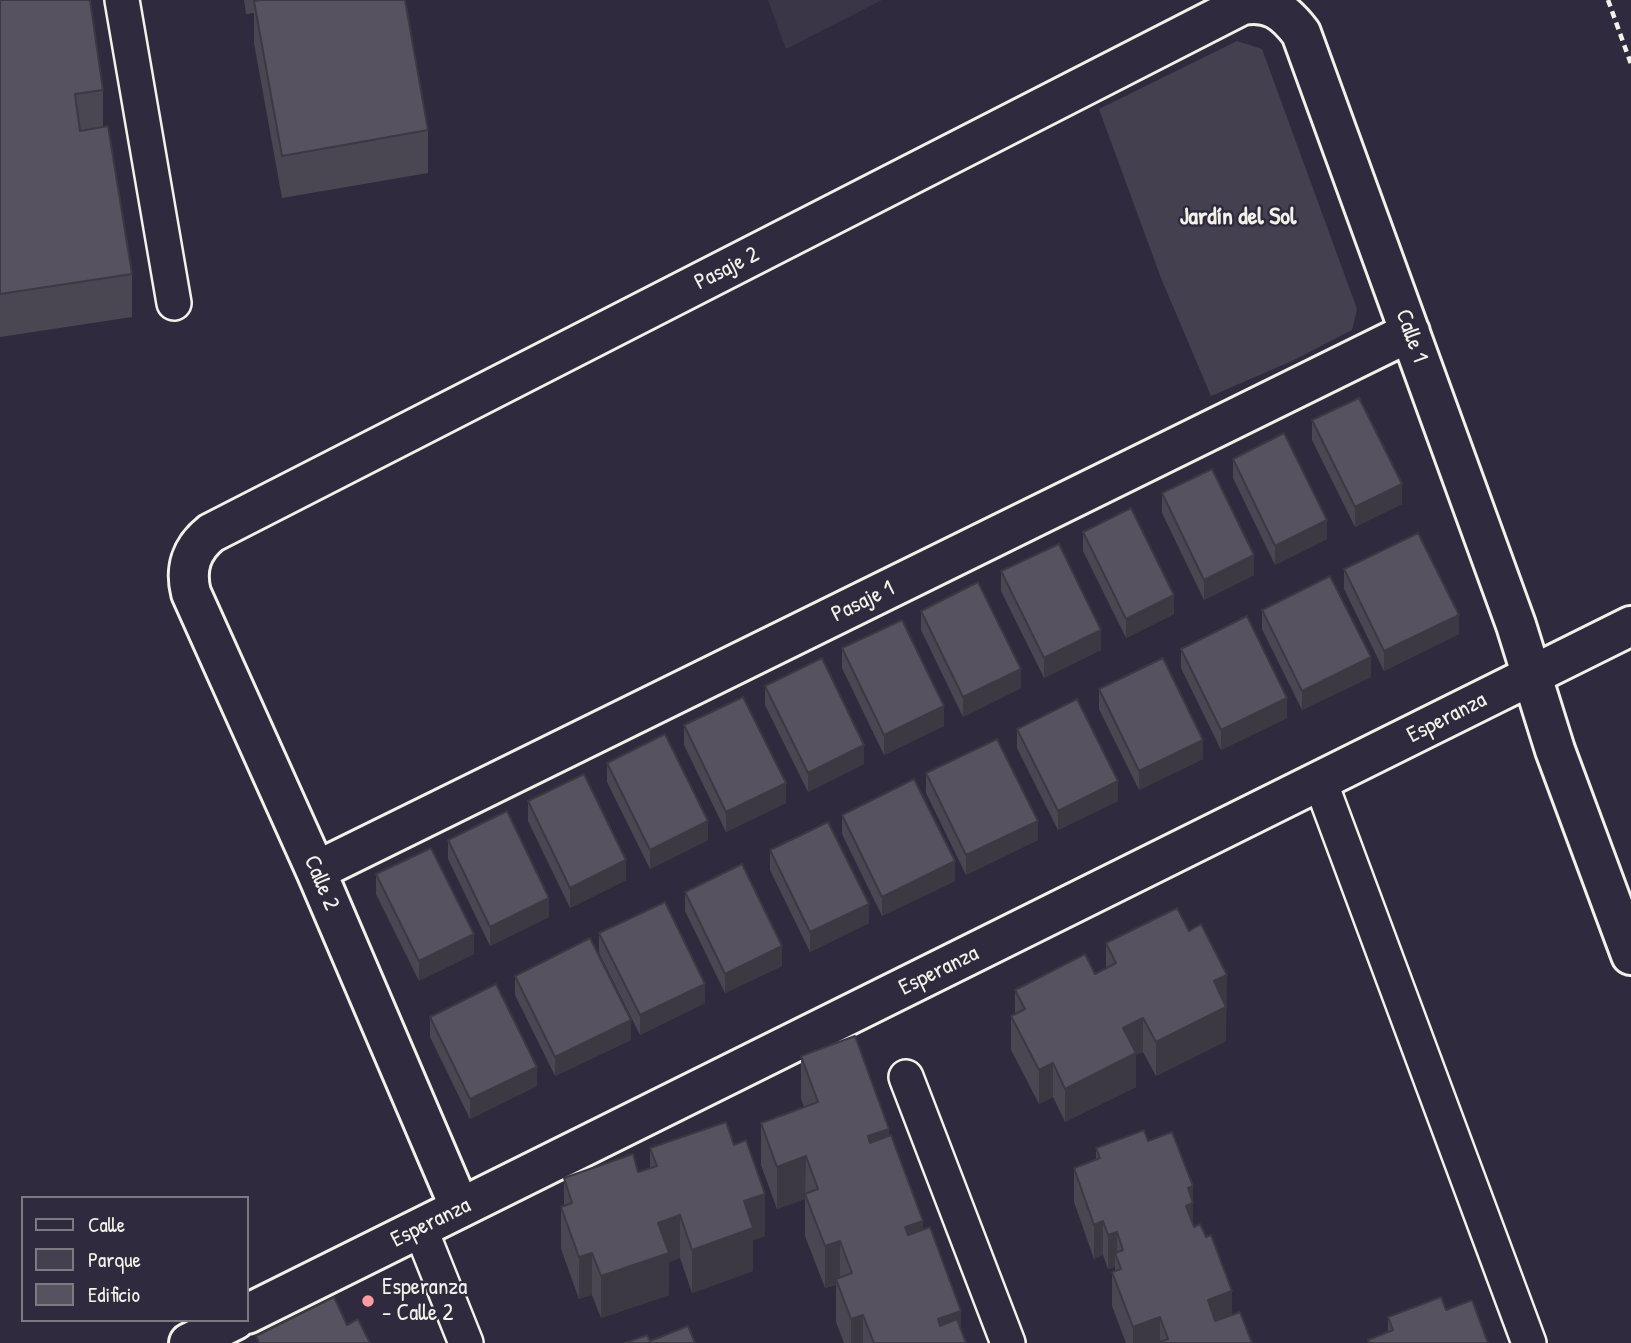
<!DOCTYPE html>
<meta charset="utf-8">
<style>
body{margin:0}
#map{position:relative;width:1631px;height:1343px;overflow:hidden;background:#2f2a3d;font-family:"Patrick Hand",sans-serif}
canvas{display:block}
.legend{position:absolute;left:21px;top:1196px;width:228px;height:126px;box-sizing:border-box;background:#2f2a3d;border:2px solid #7e7a81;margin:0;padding:9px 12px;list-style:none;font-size:21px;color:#f4f1e8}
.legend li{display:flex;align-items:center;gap:14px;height:35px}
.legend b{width:35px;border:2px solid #7e7a81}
</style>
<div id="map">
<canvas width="1631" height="1343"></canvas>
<ul class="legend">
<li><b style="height:9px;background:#2f2a3d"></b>Calle</li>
<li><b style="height:19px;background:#454050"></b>Parque</li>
<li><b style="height:19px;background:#56525f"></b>Edificio</li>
</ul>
</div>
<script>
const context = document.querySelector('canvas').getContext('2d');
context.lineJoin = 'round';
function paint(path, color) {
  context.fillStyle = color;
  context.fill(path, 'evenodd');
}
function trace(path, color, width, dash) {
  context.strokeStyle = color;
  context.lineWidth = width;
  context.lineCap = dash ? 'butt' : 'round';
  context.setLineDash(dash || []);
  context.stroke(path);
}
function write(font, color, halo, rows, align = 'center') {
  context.font = font + ' "Patrick Hand",sans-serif';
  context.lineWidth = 5;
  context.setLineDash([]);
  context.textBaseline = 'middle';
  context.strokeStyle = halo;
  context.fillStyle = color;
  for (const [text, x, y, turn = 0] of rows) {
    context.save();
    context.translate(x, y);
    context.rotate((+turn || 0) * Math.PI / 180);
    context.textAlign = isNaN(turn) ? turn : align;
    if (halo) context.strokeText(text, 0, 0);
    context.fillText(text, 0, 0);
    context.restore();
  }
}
const built = new Path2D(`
 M768,0H882L786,49Z`);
const green = new Path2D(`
 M1237,41L1262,49L1357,309L1352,330L1292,361L1211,396L1161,278L1099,109Z`);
const path = new Path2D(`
 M1608,0L1631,64`);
const service = new Path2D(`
 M122,0L174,303
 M1320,781L1529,1343
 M906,1077L1008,1343
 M420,1228L466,1343`);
const minor = new Path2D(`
 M316,871L1410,332
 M460,1208L316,871L191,593C185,569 191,549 211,533L1242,5C1270,0 1285,12 1301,33L1516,625L1555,750L1631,955
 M247,1314L1631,626
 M189,1343L235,1320`);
const wall = new Path2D(`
 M0,0L103,90V127L132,274V317L0,337Z
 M244,0H405L428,130V173L282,198L254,43V13L246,14Z
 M1312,420L1402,504L1355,527L1312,440Z
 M1233,459L1327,539L1275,565L1233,478Z
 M1162,493L1254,575L1204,600L1162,513Z
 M1083,532L1174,614L1126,638L1083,551Z
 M1344,569L1459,634L1384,671L1344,589Z
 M1001,571L1101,650L1044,678L1001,591Z
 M1262,610L1371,677L1302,710L1262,629Z
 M921,611L1021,688L963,717L921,630Z
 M842,648L944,726L884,755L842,668Z
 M1181,649L1287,718L1221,750L1181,668Z
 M765,686L864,764L808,792L765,705Z
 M1099,689L1203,759L1139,790L1099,709Z
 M684,725L786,803L726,832L684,745Z
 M1017,729L1118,801L1058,830L1017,748Z
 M607,763L708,840L650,869L607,782Z
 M926,773L1038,840L966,875L926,793Z
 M528,801L626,880L570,908L528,821Z
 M842,815L955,881L882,916L842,834Z
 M448,840L549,917L490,946L448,859Z
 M770,850L869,923L810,952L770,870Z
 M376,874L474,954L419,981L376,894Z
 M685,892L782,966L725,993L685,911Z
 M599,933L705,1003L640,1035L599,953Z
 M1106,943L1227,1009L1226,1010V1041L1156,1076L1143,1052L1136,1055V1087L1065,1122L1053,1097L1039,1104L1011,1050V1016L1015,1015V990L1095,974L1106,968Z
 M515,976L631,1040L555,1076L515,995Z
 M430,1017L537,1086L470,1119L430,1037Z
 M801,1056L889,1136L923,1230L966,1343H844L836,1322V1285L825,1288L805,1236V1199L777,1209L761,1165V1123L804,1107L801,1099Z
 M1148,1141L1193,1186V1226L1232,1315L1252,1343H1126L1112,1306V1272L1115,1271V1267L1108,1269L1103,1255L1094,1259L1074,1202V1168L1096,1160V1148Z
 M650,1148L765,1236L753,1240V1271L692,1293L680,1258L669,1262V1295L601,1318L592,1295L579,1299L561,1249V1207L564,1206V1178L638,1172L650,1168Z
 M1446,1310L1488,1343H1368V1340L1388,1332V1317Z`);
const shadedWall = new Path2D(`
 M1402,484V504L1355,527V507Z
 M1327,520V539L1275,565V546Z
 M1254,555V575L1204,600V580Z
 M1174,595V614L1126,638V619Z
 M1459,615V634L1384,671V651Z
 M1101,630V650L1044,678V658Z
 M1371,657V677L1302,710V691Z
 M1021,669V688L963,717V697Z
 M1287,698V718L1221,750V730Z
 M944,706V726L884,755V735Z
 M1203,740V759L1139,790V771Z
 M864,745V764L808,792V773Z
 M1118,781V801L1058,830V811Z
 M786,783V803L726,832V812Z
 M708,821V840L650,869V850Z
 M1038,821V840L966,875V855Z
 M626,860V880L570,908V888Z
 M955,861V881L882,916V897Z
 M549,898V917L490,946V927Z
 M869,904V923L810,952V932Z
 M474,934V954L419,981V961Z
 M782,946V966L725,993V974Z
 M1227,975L1226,1041L1156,1076V1042L1214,981Z
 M705,984V1003L640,1035V1015Z
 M1143,1018V1052L1136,1055V1087L1065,1122V1089L1123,1028Z
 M631,1020V1040L555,1076V1057Z
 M1053,1063V1097L1039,1104V1070Z
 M537,1067V1086L470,1119V1099Z
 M889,1129V1171L868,1178V1136Z
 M806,1156L805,1199L777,1209V1167Z
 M1193,1186V1237L1186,1206L1188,1188Z
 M765,1194V1236L753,1240V1271L692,1293V1250L744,1201Z
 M680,1215V1258L669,1262V1295L601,1318V1276L658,1223Z
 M923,1221V1263L905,1269V1227Z
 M1103,1221V1255L1094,1259V1225Z
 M1117,1232V1258L1115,1253V1267L1108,1269V1235Z
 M840,1241V1283L836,1279V1285L825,1288V1246Z
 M592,1253V1295L579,1299V1257Z
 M1232,1291V1325L1208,1334V1300Z
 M961,1311V1343H938V1319Z
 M863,1315V1343H851V1319Z
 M1160,1317V1343H1133V1327Z`);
const building = new Path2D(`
 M0,0H90L103,90L75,94L80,131L108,126L132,274L0,294Z
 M260,0H405L428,130L282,156L254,1Z
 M1359,398L1402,484L1355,507L1312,420Z
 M1284,433L1327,520L1275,546L1233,459Z
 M1212,469L1254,555L1204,580L1162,493Z
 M1131,508L1174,595L1126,619L1083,532Z
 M1418,533L1459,615L1384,651L1344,569Z
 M1059,544L1101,630L1044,658L1001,571Z
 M1330,576L1371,657L1302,691L1262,610Z
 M978,582L1021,669L963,697L921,611Z
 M1247,616L1287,698L1221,730L1181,649Z
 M902,620L944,706L884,735L842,648Z
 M822,658L864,745L808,773L765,686Z
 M1163,658L1203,740L1139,771L1099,689Z
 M743,697L786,783L726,812L684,725Z
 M1077,699L1118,781L1058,811L1017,729Z
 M665,734L708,821L650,850L607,763Z
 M997,739L1038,821L966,855L926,773Z
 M584,774L626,860L570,888L528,801Z
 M914,779L955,861L882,897L842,815Z
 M507,811L549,898L490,927L448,840Z
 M828,822L869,904L810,932L770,850Z
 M431,848L474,934L419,961L376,874Z
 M742,864L782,946L725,974L685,892Z
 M665,902L705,984L640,1015L599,933Z
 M1177,908L1189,931L1201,924L1227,975L1214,981L1226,1007L1156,1042L1143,1018L1123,1028L1136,1053L1065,1089L1053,1063L1039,1070L1011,1016L1025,1009L1015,990L1085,954L1095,974L1116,963L1106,943Z
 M590,938L631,1020L555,1057L515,976Z
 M496,984L537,1067L470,1099L430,1017Z
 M855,1036L889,1129L868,1136L870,1143L891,1135L923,1221L905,1227L908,1235L930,1227L961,1311L938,1319L940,1326L957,1319L966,1343H874L863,1315L851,1319L836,1279L852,1273L840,1241L825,1246L805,1194L818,1189L806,1156L777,1167L761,1123L818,1102L801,1056Z
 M726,1122L734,1145L746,1140L765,1194L744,1201L753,1228L692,1250L680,1215L658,1223L669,1253L601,1276L592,1253L579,1257L561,1207L572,1203L564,1178L633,1154L638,1172L657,1166L650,1148Z
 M1144,1130L1148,1141L1172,1132L1193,1186L1188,1188L1193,1203L1186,1206L1194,1227L1200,1224L1206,1237L1211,1235L1232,1291L1208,1300L1215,1321L1240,1312L1252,1343H1157L1168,1339L1160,1317L1133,1327L1112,1272L1121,1269L1115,1253L1123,1250L1117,1232L1108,1235L1103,1221L1094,1225L1074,1168L1100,1158L1096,1148Z
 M334,1297L347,1325L358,1319L370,1343H259L256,1336Z
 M1441,1297L1446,1310L1472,1300L1488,1343H1369L1368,1340L1393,1330L1388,1317Z
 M688,1326L695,1343H625L647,1335L650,1341Z`);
const markers = [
 [368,1301,7,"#ff9aa2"]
];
const streetNames = [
 ["Pasaje 2",727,269,-27],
 ["Calle 1",1411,336,70],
 ["Pasaje 1",863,602,-26],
 ["Esperanza",1447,718,-27],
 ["Calle 2",321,883,67],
 ["Esperanza",939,971,-26],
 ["Esperanza",431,1223,-26]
];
const poiNames = [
 ["Esperanza",382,1288],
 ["- Calle 2",382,1314]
];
const neighbourhoodNames = [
 ["Jardín del Sol",1238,218]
];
paint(built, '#3b3647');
paint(green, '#454050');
trace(service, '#f4f1e8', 38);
trace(minor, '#f4f1e8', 44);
trace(path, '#f4f1e8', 4.5, [7, 5]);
trace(service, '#2f2a3d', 33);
trace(minor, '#2f2a3d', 38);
paint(wall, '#4a4752');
paint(shadedWall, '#3c3942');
paint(building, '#56525f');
trace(building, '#3c3942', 2);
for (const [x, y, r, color] of markers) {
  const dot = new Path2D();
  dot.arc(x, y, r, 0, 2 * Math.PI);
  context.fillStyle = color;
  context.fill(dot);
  trace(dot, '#2f2a3d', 2.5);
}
write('23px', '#f4f1e8', '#2f2a3d', streetNames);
write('23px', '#f4f1e8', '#2f2a3d', poiNames, 'left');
write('bold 24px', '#f4f1e8', '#2f2a3d', neighbourhoodNames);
</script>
